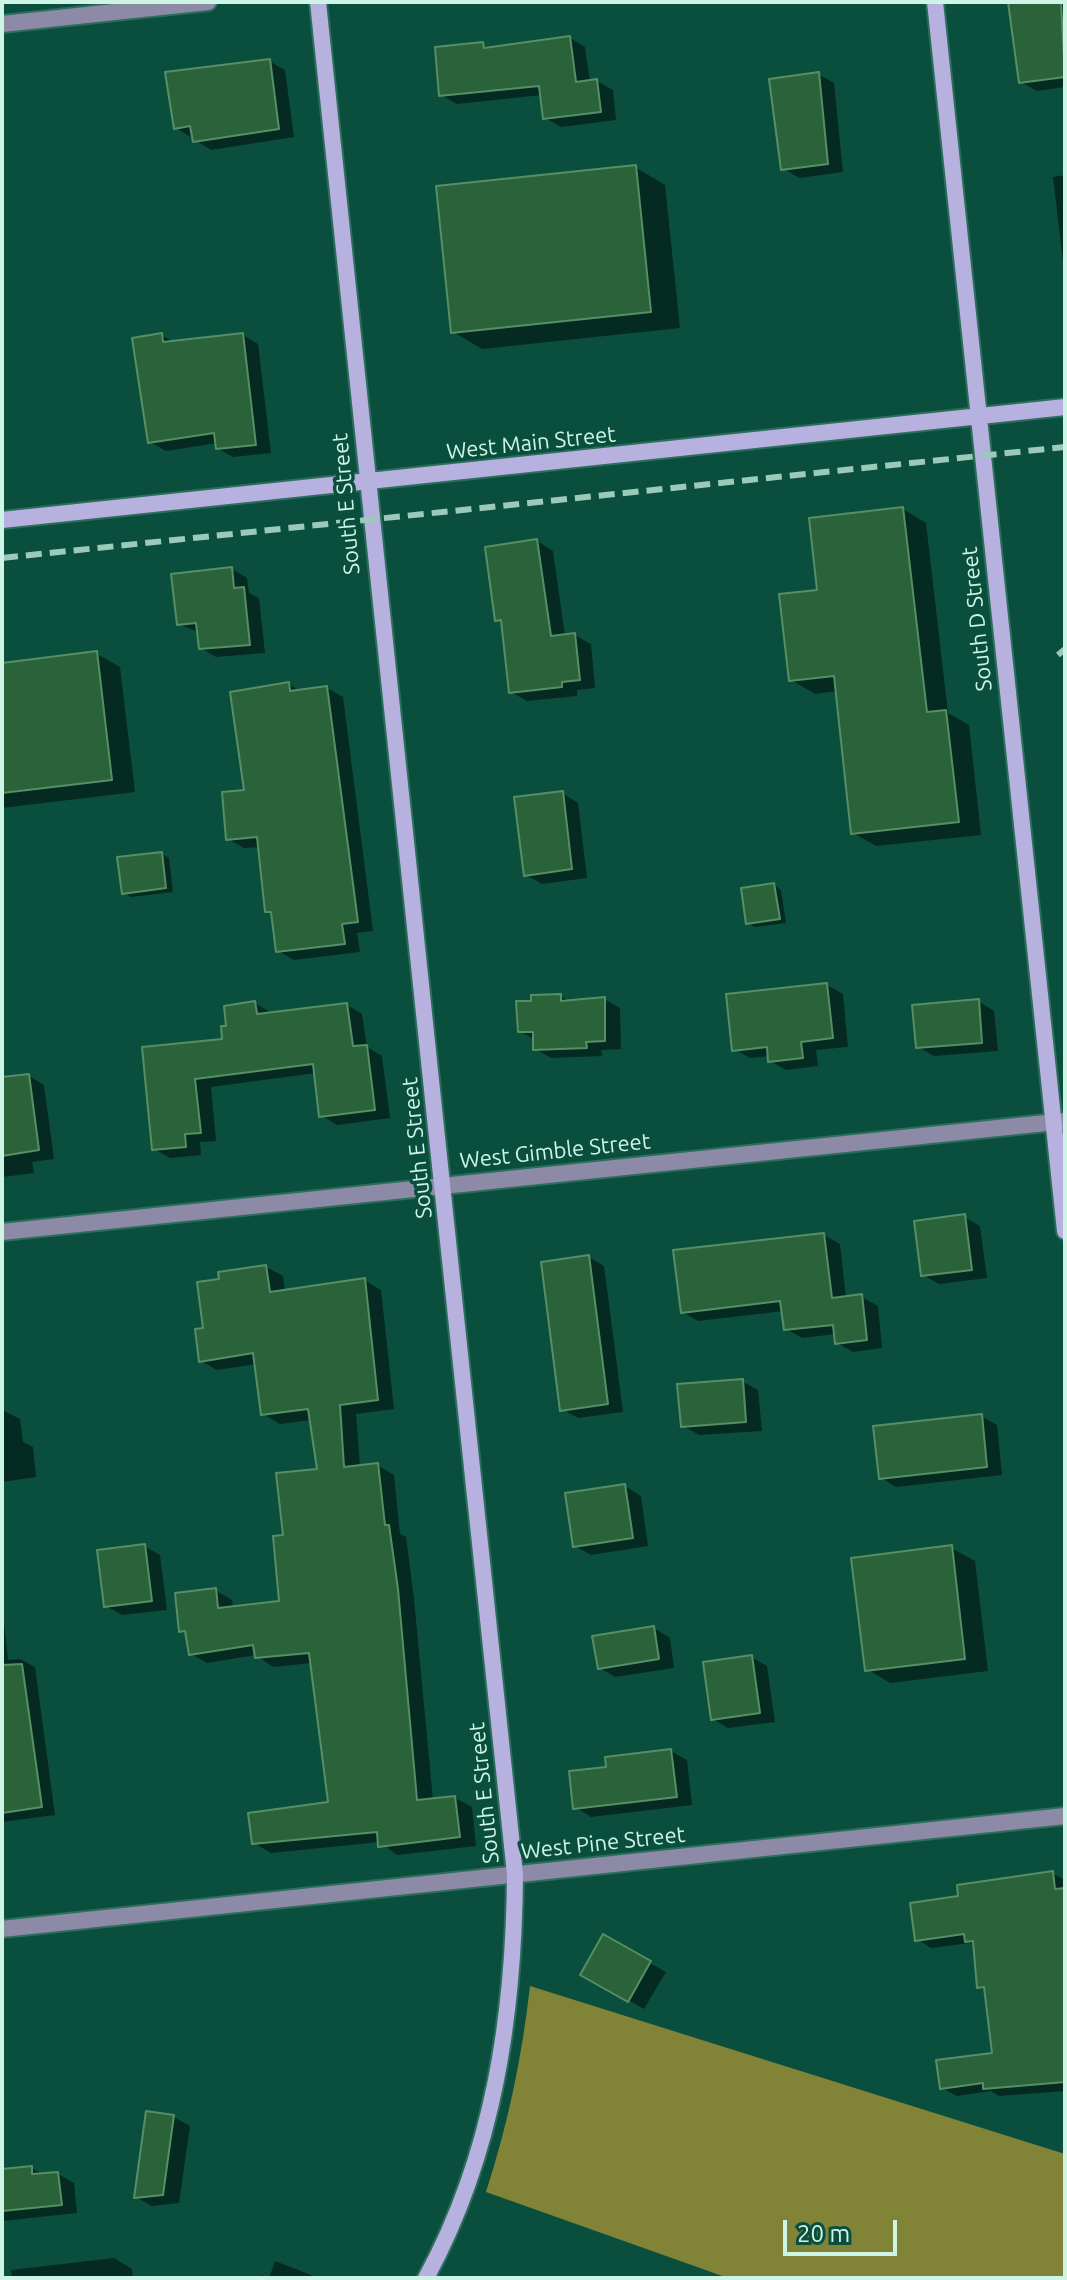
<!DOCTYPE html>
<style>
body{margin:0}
#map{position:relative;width:1067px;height:2280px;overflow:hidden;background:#0a4f3e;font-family:Ubuntu,sans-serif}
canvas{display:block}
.frame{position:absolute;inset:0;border:4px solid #cdf4e5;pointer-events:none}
.scale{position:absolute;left:783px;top:2220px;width:114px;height:36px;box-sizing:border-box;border:4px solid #cdf4e5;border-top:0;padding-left:10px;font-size:24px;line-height:28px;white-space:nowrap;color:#cdf4e5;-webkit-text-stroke:6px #0a4f3e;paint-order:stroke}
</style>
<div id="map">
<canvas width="1067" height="2280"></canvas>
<div class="frame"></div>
<div class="scale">20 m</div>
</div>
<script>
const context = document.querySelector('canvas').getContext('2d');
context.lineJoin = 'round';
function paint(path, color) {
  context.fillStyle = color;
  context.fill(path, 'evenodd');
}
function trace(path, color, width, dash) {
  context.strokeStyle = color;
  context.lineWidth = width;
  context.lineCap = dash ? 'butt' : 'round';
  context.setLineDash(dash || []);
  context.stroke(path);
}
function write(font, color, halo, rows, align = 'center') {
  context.font = font + ' Ubuntu,sans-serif';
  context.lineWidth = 7;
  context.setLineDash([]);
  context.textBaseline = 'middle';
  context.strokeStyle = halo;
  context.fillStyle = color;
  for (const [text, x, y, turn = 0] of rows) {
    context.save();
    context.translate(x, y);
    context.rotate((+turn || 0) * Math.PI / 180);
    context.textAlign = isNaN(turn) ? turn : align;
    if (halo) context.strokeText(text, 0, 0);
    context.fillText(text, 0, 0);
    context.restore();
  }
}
const forest = new Path2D(`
 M530,1986L1065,2154V2278H728L486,2192C508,2124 522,2057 530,1986Z`);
const shadow = new Path2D(`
 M1010,2H1065V87L1037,91L1021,82Z
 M570,38L585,47L590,82L597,81L613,90L616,120L561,127L545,118L542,95L457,104L441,95L483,44L491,49Z
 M269,61L285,70L294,137L211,150L176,128Z
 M818,74L834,83L843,172L799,178L783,168Z
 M635,167L665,185L680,328L482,349L453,332Z
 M1065,175V279L1053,177Z
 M161,335L174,342L243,335L258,344L271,453L233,457L217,448V443L166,451L150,442Z
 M903,509L926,523L948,713L969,725L981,835L876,846L853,833L837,691L815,694L791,680L819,592Z
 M537,541L553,551L565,636L575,635L591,644L595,688L577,690V696L527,701L511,692L504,623L497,620Z
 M232,569L247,578L249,593L259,598L265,653L216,657L201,648L199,632L178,624Z
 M97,654L120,667L135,792L2,808V665Z
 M289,684L301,692L327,688L343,697L373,931L357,933L360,952L294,960L278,951L274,915L267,911L260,847L244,848L228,839Z
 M562,793L578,803L587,878L542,884L526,875Z
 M162,854L169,858L173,892L131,897L124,892Z
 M774,885L781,890L786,923L755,927L748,923Z
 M827,985L843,994L848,1047L816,1050L818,1066L786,1070L770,1061V1056L750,1058L734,1049Z
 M560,996L571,1002L604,999L620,1008L621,1049L601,1050L602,1056L551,1058L535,1049V1040L520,1031Z
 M978,1001L994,1011L998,1051L934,1056L918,1047Z
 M255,1003L270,1012L347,1005L362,1014L367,1047L382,1056L390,1118L337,1125L321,1115L316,1073L211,1087L216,1141L200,1142L201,1155L170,1158L154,1149L144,1049L225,1040Z
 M29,1076L44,1085L54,1159L32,1162L34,1173L2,1177V1079Z
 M964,1217L980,1226L987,1278L939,1284L923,1275Z
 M824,1235L840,1244L846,1298L862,1297L878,1306L882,1348L853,1352L837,1343L836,1334L802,1338L786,1329L784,1311L698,1321L682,1312Z
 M589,1257L604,1266L623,1412L578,1418L562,1409Z
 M266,1267L283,1276L285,1292L364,1280L381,1290L394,1409L356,1414L360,1467L377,1465L394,1475L400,1534L406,1537L414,1599L433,1800L455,1798L472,1807L476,1846L397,1855L380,1842L271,1853L254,1843L330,1804L312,1663L273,1667L256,1655L207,1663L191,1654L188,1635L181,1631L215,1590L232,1600L233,1608L281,1603L285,1537L320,1470L312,1420L280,1424L263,1414L257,1364L217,1370L201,1361L205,1329L222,1281Z
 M742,1381L758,1390L762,1431L699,1435L683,1426Z
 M2,1410L20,1419L23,1442L33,1447L36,1477L2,1482Z
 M981,1416L997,1425L1002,1475L896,1487L880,1477Z
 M625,1486L641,1496L648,1546L591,1555L575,1546Z
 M144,1546L160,1555L167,1610L122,1615L106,1606Z
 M951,1548L975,1561L988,1671L890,1683L867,1669Z
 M2,1603L8,1660L20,1659L35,1667L55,1815L2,1822Z
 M654,1628L670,1638L674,1668L615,1677L600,1668Z
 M751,1657L767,1666L775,1722L728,1728L713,1719Z
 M671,1751L687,1760L692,1805L591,1817L575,1807Z
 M1052,1873L1065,1880V2091L999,2096L991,2091L957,2096L942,2088L994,2054L986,1991L979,1986L975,1946L970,1943L931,1948L917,1939L961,1897Z
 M604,1937L666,1972L644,2009L583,1974Z
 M174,2117L190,2126L179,2203L152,2206L136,2197Z
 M31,2168L44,2175L58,2174L74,2183L77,2213L2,2221V2185Z
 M114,2258L132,2269L133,2278H12L11,2270Z
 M275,2261L319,2278H260L261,2275L269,2278Z`);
const building = new Path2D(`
 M1008,2H1061L1065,77L1019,83Z
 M570,36L576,82L597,79L601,112L543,119L539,86L439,96L435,47L483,42L484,48Z
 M270,59L279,129L193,142L190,126L174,129L165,72Z
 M819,72L828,164L781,170L769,79Z
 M636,165L651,312L451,333L436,186Z
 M162,333L163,342L243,333L256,445L216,449L214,433L148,443L132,338Z
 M903,507L927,712L946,710L959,822L851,834L834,676L789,681L779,594L817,590L809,518Z
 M537,539L551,636L575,633L580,680L562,682V687L509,693L501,620L495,621L485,547Z
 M232,567L234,588L244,587L250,645L199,649L196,623L177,625L171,574Z
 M97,651L112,780L2,793V663Z
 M289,682L290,691L327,686L358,922L342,924L345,944L276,952L271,912H265L257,837L226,840L222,792L244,790L230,692Z
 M563,791L572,869L524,876L514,797Z
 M162,852L166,888L122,894L117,857Z
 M774,883L780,919L746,924L741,888Z
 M827,983L833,1038L801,1042L803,1058L768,1062L767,1047L732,1051L726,994Z
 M561,994V1001L605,997V1041L586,1042L587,1048L533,1050V1032H518L516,1001H531V995Z
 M979,999L982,1043L916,1048L912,1005Z
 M255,1001L257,1014L347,1003L353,1046L367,1045L375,1110L319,1117L313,1064L195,1079L201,1133L185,1134L186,1147L152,1150L142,1047L222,1039L221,1026H226L224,1006Z
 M29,1074L39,1150L2,1156V1077Z
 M965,1214L972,1270L921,1276L914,1221Z
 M824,1233L832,1298L862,1294L867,1340L835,1344L833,1325L784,1330L780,1301L681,1313L673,1250Z
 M589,1255L608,1404L560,1411L541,1262Z
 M266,1265L270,1292L365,1278L378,1400L340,1405L344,1467L378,1463L385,1525H389L398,1589L417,1800L455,1796L460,1837L378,1847L377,1832L252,1844L248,1813L328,1802L309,1653L255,1658L253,1645L189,1655L185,1631L179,1632L175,1593L216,1588L218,1608L279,1601L273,1536L283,1535L276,1473L317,1469L308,1409L261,1415L253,1353L199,1362L195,1329L203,1328L197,1282L219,1279L218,1272Z
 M743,1379L746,1422L681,1427L677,1384Z
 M982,1414L987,1467L879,1479L873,1426Z
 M625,1484L633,1538L573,1547L565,1493Z
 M145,1544L152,1601L104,1607L97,1550Z
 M952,1545L965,1659L865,1671L851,1558Z
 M654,1626L659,1659L598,1669L592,1636Z
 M752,1655L760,1713L711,1720L703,1662Z
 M22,1664L42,1807L2,1813V1665Z
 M671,1749L677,1797L573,1809L569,1771L606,1767L605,1757Z
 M1053,1871L1055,1889L1065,1888V2082L983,2089V2083L940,2089L936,2060L992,2053L984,1987L977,1988L973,1941L965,1942L964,1934L915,1941L910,1903L958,1896L957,1885Z
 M603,1934L651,1961L628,2002L580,1975Z
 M146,2111L174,2115L163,2195L134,2198Z
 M32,2166V2174L58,2172L62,2205L2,2211V2169Z`);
const street = new Path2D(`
 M2,24L208,2
 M2,1232L1065,1121
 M2,1929L1065,1816`);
const secondary = new Path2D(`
 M318,2C381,626 450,1250 515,1874C514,2015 494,2153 426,2278
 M935,2L1065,1231
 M2,520L1065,407`);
const rail = new Path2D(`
 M2,558L1065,447
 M1058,655L1065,649`);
const streetNames = [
 ["West Main Street",531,443,-6],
 ["South E Street",346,504,-95],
 ["South D Street",977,619,-96],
 ["South E Street",417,1148,-96],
 ["West Gimble Street",555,1151,-6],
 ["South E Street",484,1793,-96],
 ["West Pine Street",603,1843,-6]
];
paint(forest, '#818337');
paint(shadow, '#0007');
paint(building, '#2a623a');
trace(building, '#578f65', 2);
trace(street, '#2d6d5c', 20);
trace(secondary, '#2d6d5c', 20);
trace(street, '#8d8aa8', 16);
trace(secondary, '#b7b1e0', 16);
trace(rail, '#9bc9ba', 6, [16, 8]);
write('22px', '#cdf4e5', '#0a4f3e', streetNames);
</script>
